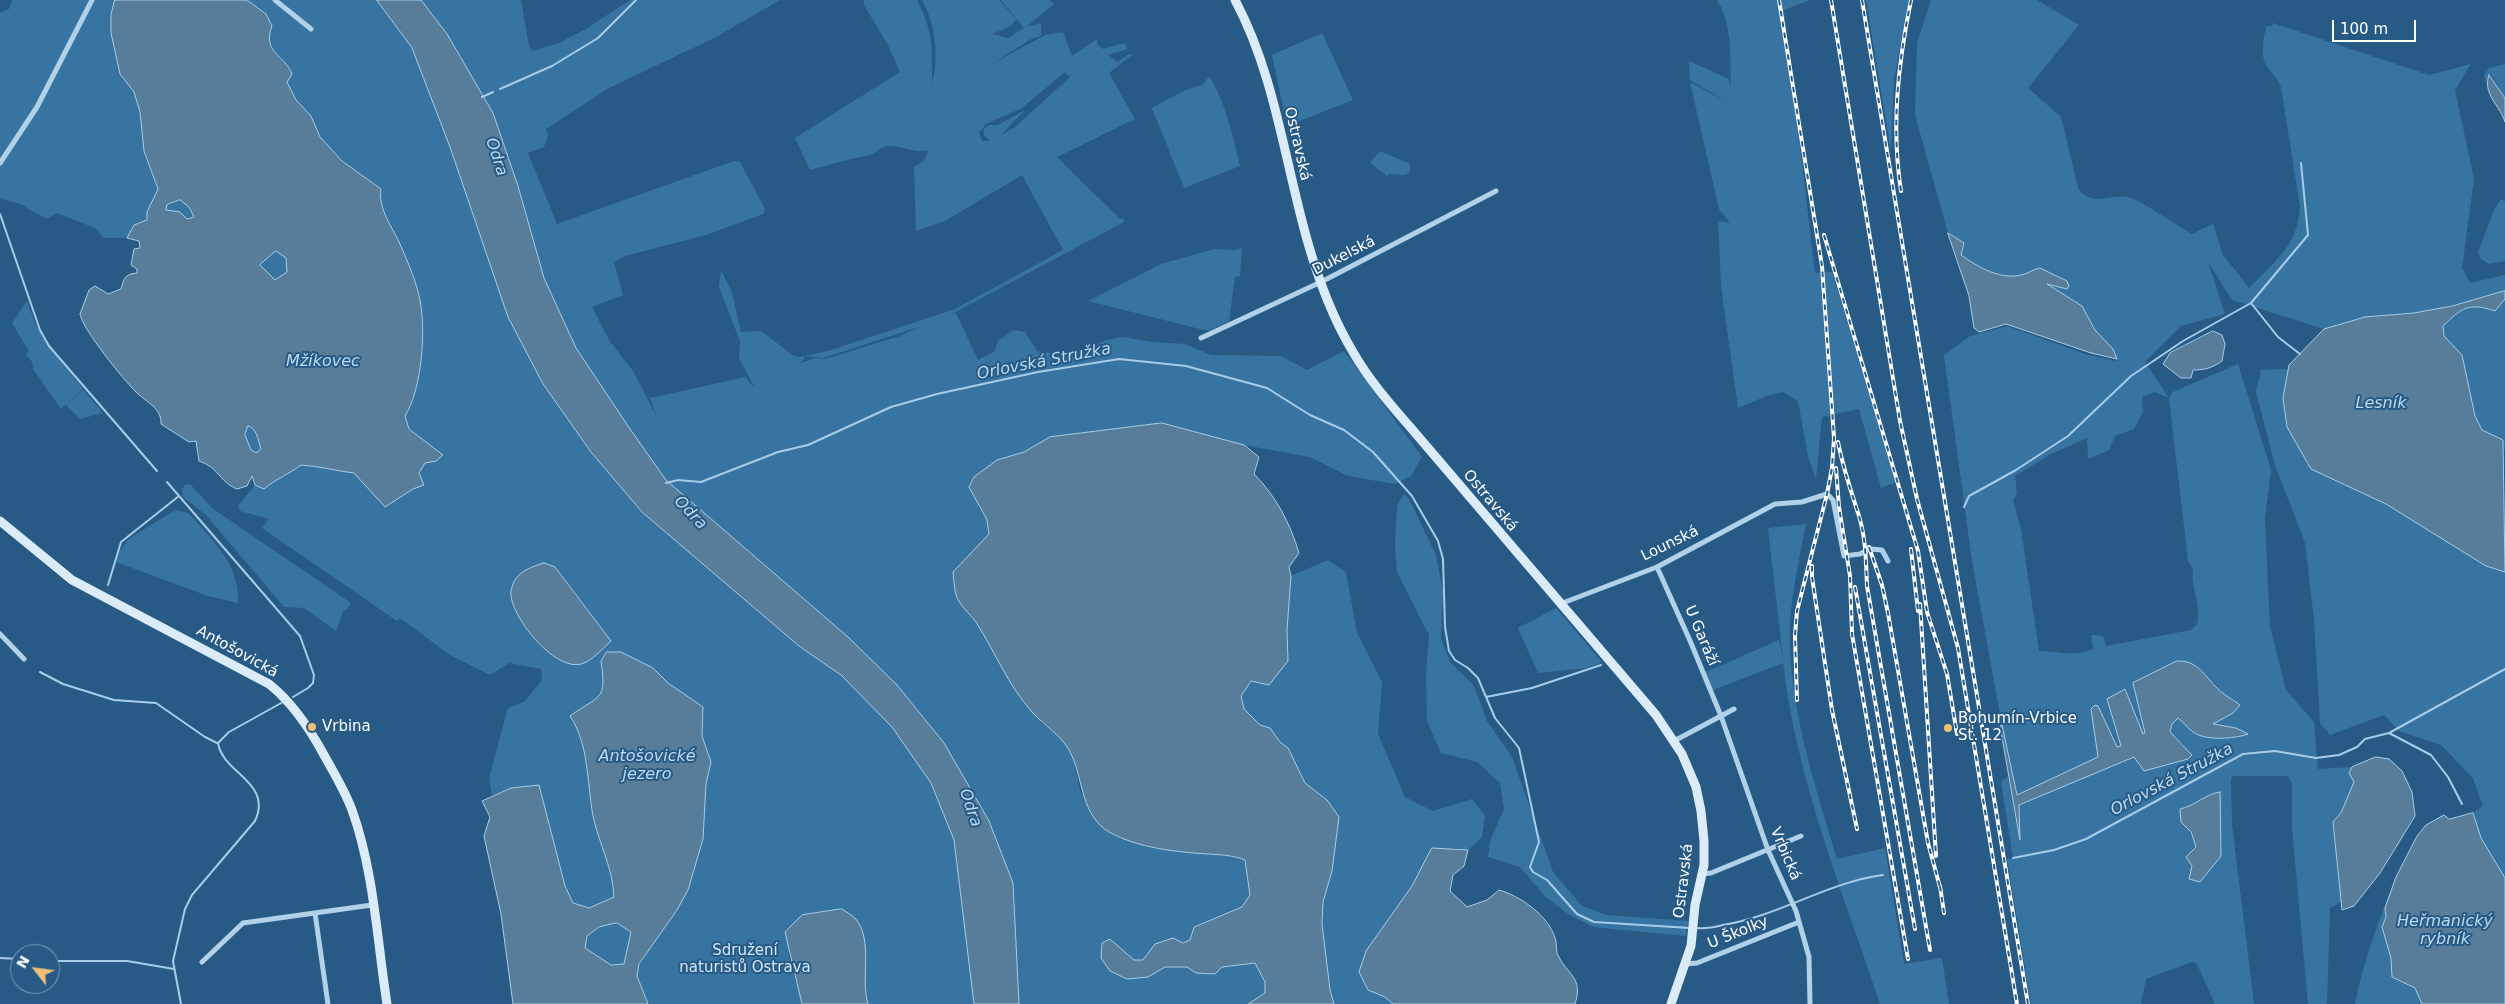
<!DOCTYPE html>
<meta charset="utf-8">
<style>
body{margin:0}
#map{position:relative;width:2505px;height:1004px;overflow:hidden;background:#275b86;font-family:"DejaVu Sans",sans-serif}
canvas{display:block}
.north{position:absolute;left:10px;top:944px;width:50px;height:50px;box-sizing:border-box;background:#275b86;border:1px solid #7d9db6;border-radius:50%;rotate:300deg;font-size:14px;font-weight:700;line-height:20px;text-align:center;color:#fff}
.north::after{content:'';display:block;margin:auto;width:18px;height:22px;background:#f0bf77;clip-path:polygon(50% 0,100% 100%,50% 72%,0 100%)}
.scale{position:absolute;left:2332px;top:20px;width:84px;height:22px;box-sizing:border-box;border:2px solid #fff;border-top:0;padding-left:6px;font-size:15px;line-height:18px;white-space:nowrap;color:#fff;-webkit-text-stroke:4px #275b86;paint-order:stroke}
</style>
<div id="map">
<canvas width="2505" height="1004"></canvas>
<div class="north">N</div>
<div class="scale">100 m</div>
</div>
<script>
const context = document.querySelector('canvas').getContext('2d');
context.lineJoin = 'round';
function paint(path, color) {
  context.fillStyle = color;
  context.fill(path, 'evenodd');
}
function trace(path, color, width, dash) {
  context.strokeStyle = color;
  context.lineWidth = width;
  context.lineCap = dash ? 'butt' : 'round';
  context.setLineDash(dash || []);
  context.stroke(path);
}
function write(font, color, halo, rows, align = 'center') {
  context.font = font + ' "DejaVu Sans",sans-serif';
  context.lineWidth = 4;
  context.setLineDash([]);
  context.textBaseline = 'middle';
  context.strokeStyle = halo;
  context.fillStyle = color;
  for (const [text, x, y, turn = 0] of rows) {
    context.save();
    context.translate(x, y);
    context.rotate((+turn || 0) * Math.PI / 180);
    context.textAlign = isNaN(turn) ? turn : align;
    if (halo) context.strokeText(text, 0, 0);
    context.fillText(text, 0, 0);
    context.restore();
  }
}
const green = new Path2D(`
 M12,0H115L111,15V33L120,74L134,92L140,112L144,151L158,189L152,200L147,220L134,225L127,238H104L95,228L57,213L47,219L20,204L0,198V13L9,9Z
 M247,0H377L412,48L450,147L508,317L543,384L591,452L642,512L799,646L841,675L892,727L931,783L954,840L974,1004H868L865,994V955L788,952L802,1004H648L637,976L640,964L677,910L688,890L703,839L706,784L711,762L702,736L703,707L668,683L653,668L608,652L601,661C607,702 600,694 570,716C589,744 587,783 594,816C599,844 613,868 614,897L589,908L573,903L565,886L539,786L511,788L492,795L489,778L508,708L524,702L542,680L541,669L509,663L490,675L450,655L400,618L397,621L262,528L269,519L240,511L238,506L255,485L264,489C276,479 289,474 301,465L354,472L385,507L413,489L424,485L418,473L425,463L436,461L423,441L409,429L405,415C423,390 426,330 420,300C416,280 407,260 399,242C391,225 378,208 381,189L342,161L320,137L311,116L296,100L287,81L292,74C284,54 262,53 272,26L266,14ZM545,563L556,567L611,641L540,646L518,612L529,568Z
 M421,0H521L529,46L533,51L559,43L586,29L630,0H780L714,38L609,88L546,129L548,135L544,147L528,153L557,224L734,161L740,162L765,209L763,214L706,235L625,256L614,262L623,295L592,307L609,340L633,371L657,417L650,398L746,377L750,384L754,386L739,358L740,341L719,287L721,270L732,292L741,332L761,331L794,356L800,357L828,351L955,309L1063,250L1022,175L945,221L916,231L914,167L924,161L929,150C914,154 902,145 887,146C880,147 874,155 866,156C848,159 829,165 810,170L795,138L900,72L888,45L864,5V0H917C934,34 932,47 932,84C939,56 936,25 922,0H999L1016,19L1011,26L992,34L1008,38L1024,28L1001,0H1050L1054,4L1026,27L1041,23V36L1031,39L992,64L1045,35L1063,32L1072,56L1097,39V44L1103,49L1125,43L1127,49L1108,55L1118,62L1129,54L1132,55L1109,73L1135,119L1057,157L1120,219L1123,218L1124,222L948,316L956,313L978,360L994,352L998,341L1014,330L1025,332L1037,351L1071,356L1106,340L1123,337L1152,342L1185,344L1211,355L1281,356L1307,370L1344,351L1422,457L1411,476L1395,484L1348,476L1310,457L1244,445L1162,423L1050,437L1024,452L997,460L979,508L987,520L989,534L953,572L956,596L975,621L1040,722L1062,738L1072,756L1081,793L1156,847L1209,854H1230L1245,860L1250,895L1242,907L1194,926L1190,940L1183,943L1155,944L1143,960L1134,961L1111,939L1102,943L1148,977L1165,967H1187L1196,973L1214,974L1222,967L1255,963L1265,982V993L1248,1004H1019L989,821L944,743L897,685L848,637L666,480L630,429L576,348L544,278L518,186L493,113L447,34ZM1065,72L1070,77L1015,127L1000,136L1025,110L998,125H988L984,129V135L990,141H982L979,133L986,124L1022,108ZM922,326L900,336L825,359L815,358L801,363L805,356L823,358Z
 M1716,0H1810L1784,10L1815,273L1832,272L1896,482L1881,488L1859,409L1822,417L1816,479L1808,456L1798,401L1783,392L1769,395L1738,408L1721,286L1718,221L1730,223L1719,209L1690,82L1731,104L1690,80L1689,61L1729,79L1731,90C1730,66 1733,18 1716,0Z
 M1866,0H1909L1894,79L1891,151Z
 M1931,0H2037L2079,25L2028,88L2061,117L2078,188C2091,208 2109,194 2128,197C2137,198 2181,228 2192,234L2213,224L2223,255L2249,288C2274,261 2297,248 2300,207L2281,87C2277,77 2270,72 2265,63C2261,54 2263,35 2267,26H2272L2273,23L2429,75L2471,64L2455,90L2474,179L2462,268L2470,283L2505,275V291L2452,306L2414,313L2365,317L2324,329L2232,300L2208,262L2225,314L2181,326L2145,362L2169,398L2173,392L2238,364L2271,470L2265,519L2270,627L2286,690L2314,722L2318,769L2352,767L2349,773L2354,782L2341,813L2333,822L2341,902L2330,908L2327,1004H2308L2292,828V784L2288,776H2233L2231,779L2232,824L2254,1004H2215L2197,964L2192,962L2146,979L2141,1004H2031L2007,859L2013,858L2001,782L2008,776L2020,840L2019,805L2134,756L2137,759L2140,768L2188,759L2184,745L2170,732L2172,724L2178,718C2184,722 2187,728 2193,732C2204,740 2235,740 2247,734L2236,728L2213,724L2226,717L2240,705L2223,693L2195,664L2146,733L2143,735L2125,689L2107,700L2121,745L2118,748L2098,706L2091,709L2098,757L2017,795L2002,725L1972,561L1944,355L1970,336L2007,326L2088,355L2116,361L2117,359L2112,349L2095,330L2082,306L2047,284L2060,287V277L2040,268C2034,270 2027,274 2021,275C2000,280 1978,267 1961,255L1964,243L1948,233L1915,115L1917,43ZM2155,392L2169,398L2188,561L2193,568C2190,586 2202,605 2197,624L2191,630L2106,646L2103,636L2091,635L2093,649C2070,658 2061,651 2039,651L2021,529L2013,500L2017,493L2015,476L2051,454L2087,438L2088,459L2109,450L2115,436L2134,429L2143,412L2142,397ZM2201,801L2220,829L2221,856L2213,865L2196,847L2180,809L2191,807Z
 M1322,33L1353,100L1287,126L1272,55Z
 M2505,64V97L2490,74L2486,82L2484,76L2489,68Z
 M1209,76C1226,103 1232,134 1240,166L1184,188L1152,108L1185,90L1204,84Z
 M1380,151L1410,164V172L1405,175L1389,174L1387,176L1370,162Z
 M2501,199L2505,201V261L2489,264L2481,259L2478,252L2495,208Z
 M180,200L189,207L194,216L187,219L179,212L166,210L167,206Z
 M1242,248L1240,276L1235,277L1229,321L1210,330H1204L1088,301L1161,264L1214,249L1235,250Z
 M276,250L286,258L287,272L274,280L260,265Z
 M2504,299H2505V452L2503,440L2482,430L2475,416L2462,355L2444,336L2443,326C2463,309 2468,302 2495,311Z
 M27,301L35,323L45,341L83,389L61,409L33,369L32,362L26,354L29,351L12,323Z
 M2288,369L2283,398L2386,504L2486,566L2505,572V878L2481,838L2473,813L2483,806L2473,778L2441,745L2399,731L2384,715L2330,735L2320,723L2314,620L2305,543L2275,465L2256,392L2261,370Z
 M83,390L103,413L80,419L66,405Z
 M248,425C258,429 258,440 261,449L256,453L251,450L245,435Z
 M190,484L212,508L351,603L347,609L343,611L336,631L304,608L284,607L206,515L183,497L181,490L185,485Z
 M1405,495L1409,499L1436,555L1443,592L1441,638L1450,662L1474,686L1487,721L1512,757L1553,872L1582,906L1606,915L1688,921L1686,936L1593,927L1565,912L1546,897L1520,867L1488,857L1490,841L1504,809L1500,783L1477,762L1441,753L1427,721L1426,673L1429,635L1397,572L1395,546L1397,506L1402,496Z
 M175,510L188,513L194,519C216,544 240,567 238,603L208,596L116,562L120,550L123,548L127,540Z
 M1806,524C1799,562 1789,601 1790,640C1791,715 1816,788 1837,859L1885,848L1904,964L1942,958L1949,1004H1880C1843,892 1797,782 1783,663L1713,690L1706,672L1779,640L1783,659L1768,528Z
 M1328,560L1346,572L1357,633L1382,682L1378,734L1405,797L1433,811L1472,799L1485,816L1482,837L1468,850L1453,848L1424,863L1412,886L1366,951L1359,972L1368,990L1385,997L1393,1004H1334L1330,990L1322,924L1323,902L1332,871L1327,800L1305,783L1288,748L1280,742L1270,728L1260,725L1244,709L1241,696L1251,681L1288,661L1287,630L1291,576Z
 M1556,608L1602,662L1587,668L1538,673L1518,628Z
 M2396,877L2385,908L2386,917L2382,927L2391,958L2392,978L2415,988L2422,1004H2355C2364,959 2379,919 2396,877Z
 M617,923L631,932L624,964L611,965L585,948L587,936L599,927Z`);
const water = new Path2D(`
 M115,0H247L266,14L272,26C262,53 284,54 292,74L287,82L296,100L311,116L320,137L342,161L381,189C378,208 391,225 399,242C407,260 416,280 420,300C426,331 422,389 405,416L409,429L443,455L436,461L425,463L419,473L424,485L413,489L385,507L354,473C336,471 319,466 301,465C289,474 276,479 264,489L255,485L252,476L247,486L237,489C218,481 221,469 199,461L196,441L189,442L161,424C162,408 146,402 136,392C123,379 83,330 80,314L89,290L95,286L108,294L121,289C124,278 125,274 137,273V269L131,265L134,249L140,248L139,241L127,238L134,225L147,220V212L158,189L144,151L140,112L134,92L120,74L111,33V15ZM180,200L189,207L194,217L187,219L180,212L166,210L167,205ZM276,251L286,258L287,272L275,280L260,265ZM248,426C257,428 258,440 261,449L256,453L251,450L245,435Z
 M377,0H421L447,34L493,113L518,186L544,278L576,348L630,429L666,480L848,637L897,685L944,743L989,821L1013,883L1019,1004H974L954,840L931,783L892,727L841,675L799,646L642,512L591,452L543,384L508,317L450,147L412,48Z
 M2489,75L2505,98V122C2500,105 2482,94 2489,75Z
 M1948,233L1964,243L1961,255C1978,267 2000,280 2021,275C2028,274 2033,269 2040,268L2067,281L2069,286L2067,289L2047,284L2082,306L2095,330L2113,349L2117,359L2091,353L2006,324L1979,332L1974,328L1969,296Z
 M2505,291V299L2495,311C2468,302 2462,308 2443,326L2444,336L2462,355L2475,416L2482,430L2503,440L2505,572L2486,566L2386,504L2311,469L2287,427L2283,398L2289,365L2324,329L2365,317L2414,313L2452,306Z
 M2213,331L2222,335L2225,344L2222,361C2212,368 2205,370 2193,370L2191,378H2181L2163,364L2170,353Z
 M1162,423L1244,445L1259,457L1254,474C1276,496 1290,523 1299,553L1289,567L1291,576L1287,630L1288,661L1269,685L1251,681L1241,696L1244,709L1260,725L1270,728L1280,742L1288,748L1305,783L1327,800L1339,817L1332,871L1323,902L1322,924L1330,990L1334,1004H1248L1265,993V982L1255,963L1222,967L1215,974L1196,973L1187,967H1165L1148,977L1127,979L1110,971L1101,958L1102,943L1110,939L1134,960H1143L1155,944L1173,938L1183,943L1190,940L1194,927L1242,907L1250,895L1245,860C1232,855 1222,855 1208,854C1176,852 1138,848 1109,832C1082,816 1083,781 1072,756C1064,736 1045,727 1032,712C1008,685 995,652 976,622C970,614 959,605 956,595C954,588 954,580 953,572L989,534L987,520L969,487L974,477L997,460L1024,452L1050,437Z
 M544,563L555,567L611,641C603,648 594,659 584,663C557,675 512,618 511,595C510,592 513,583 515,580C521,570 534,566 544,563Z
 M607,652H621L653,668L668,683L703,707L702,736L711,762L706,784L703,839L688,890L677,910L639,964L637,976L648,1004H513L501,914L484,836L490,817L482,801L511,788L539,785L565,886L573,903L589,908L614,897C613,868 599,844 593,816C587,783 589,744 570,716C600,694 607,702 601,661ZM617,923L631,932L624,964L611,965L585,948L587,936L599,927Z
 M2177,661C2196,660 2203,673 2215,686C2222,694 2232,699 2240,705L2233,713L2213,724L2236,728L2248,734C2234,739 2205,741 2193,732C2187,728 2184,722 2178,718L2172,724L2170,732L2192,755L2188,759L2144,771L2134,757L2019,805L2020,840L2000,726L2002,725L2017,795L2098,757L2091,709L2095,705L2098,706L2117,747L2121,746L2107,699L2125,689L2143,734L2145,733L2133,683Z
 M2376,757L2389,759L2402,771L2412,792L2415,816L2380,873L2354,906L2342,910L2333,822L2341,813L2354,782L2349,773L2352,767Z
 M2220,792L2221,856L2200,882L2189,879L2192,866L2186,857L2196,847L2191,832L2181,822L2180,809C2195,806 2205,794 2220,792Z
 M2473,813L2481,838L2505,878V1004H2422L2415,988L2392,977L2391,958L2382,927L2386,917L2385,908L2396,877L2417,836L2426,825L2444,815L2449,819Z
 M1432,848L1468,850L1464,866L1453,875L1450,891L1467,907L1487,900L1499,890C1520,896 1548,915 1555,938C1557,943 1556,949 1557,953C1566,975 1584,976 1575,1004H1393L1385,997L1368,990L1359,972L1366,951L1412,886Z
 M842,909C846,912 852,915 855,918C874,940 860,978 868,1004H802L785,932L802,915Z`);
const stream = new Path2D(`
 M500,89L552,66L598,38L636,0
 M482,97L493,92
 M0,214L40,330L49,346L157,471
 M2251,303L2308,235L2301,163
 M167,482L300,636L314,675L313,683L308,688L293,697
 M666,483L678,480L701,482L778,452L808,445L891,407L937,394L1038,372L1119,359L1186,366L1267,388L1310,415L1344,430L1373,452L1412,496L1438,541L1443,559L1445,627L1449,651L1455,660L1468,668L1478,678L1495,718L1519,748L1539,842L1530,867L1533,872L1547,880L1577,914L1594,922L1690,928
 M1964,507L1969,496L2016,470L2068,436L2131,376L2183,341L2251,303L2278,337L2300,354
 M108,585L121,542L179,496
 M40,672L63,684L114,700L156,703L205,737L217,743
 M1486,697L1532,688L1601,665
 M2389,733L2431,755L2448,777L2462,804
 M2013,858L2054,850L2086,839L2243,754L2275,751L2316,758L2339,755L2357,747L2365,739L2389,733L2505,669
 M1697,928C1706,929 1715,927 1723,925C1779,916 1828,882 1883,875
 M0,958L20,959
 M50,961H127L174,969
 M181,1004L173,961L185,909L192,895L255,821C273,782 223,774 218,743L229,732L283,702`);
const street = new Path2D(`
 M275,0L311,29
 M0,163L37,107L92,0
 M1201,338L1321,282L1496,191
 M1657,567L1691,643L1721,716L1768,850L1796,911L1809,957L1810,1004
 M1560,604L1657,567L1775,504L1802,502L1827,494L1833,500L1844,556L1860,554L1870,549L1882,550L1888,561
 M0,634L24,659
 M1674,741L1734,709
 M1702,874L1711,873L1801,836
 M315,913L328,1004
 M202,962L243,923L372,905
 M1685,964L1697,963L1799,922`);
const secondary = new Path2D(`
 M1235,0C1274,73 1284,157 1306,236C1317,276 1332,317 1353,352C1369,380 1390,404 1411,428L1656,715L1682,754L1696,787L1701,811L1704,841V865L1695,905L1691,946L1671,1004
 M0,521L72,580L269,684C293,703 310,729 324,755C334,773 345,791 352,810C374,871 377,940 387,1004`);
const rail = new Path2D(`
 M1779,0L1822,266L1834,438L1832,468L1827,494L1797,611L1795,636L1797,700
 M1831,0L1900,421L1917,499L1958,648L2017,1004
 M1862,0L2028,1004
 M1901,191C1891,126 1898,64 1911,0
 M1824,235L1918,551L1927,612L1947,674L1957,734
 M1838,442C1843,468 1851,491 1859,516C1866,539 1866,563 1867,586L1930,950
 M1836,468L1839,507L1850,576L1852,634L1908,959
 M1869,547L1882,585L1888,613L1928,843L1941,891
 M1911,549L1918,611
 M1812,566V577L1832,710L1857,829
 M1855,587L1915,929
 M1920,604L1936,856
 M1940,886L1944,913`);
const markers = [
 [312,727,5,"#f0bf77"],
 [1948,728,5,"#f0bf77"]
];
const streetNames = [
 ["Ostravská",1297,144,77],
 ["Dukelská",1344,256,-27],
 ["Ostravská",1490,501,50],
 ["Lounská",1670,544,-26],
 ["U Garáží",1701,636,67],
 ["Antošovická",237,652,29],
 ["Vrbická",1785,854,67],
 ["Ostravská",1684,881,-83],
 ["U Školky",1738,933,-22]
];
const poiNames = [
 ["Bohumín-Vrbice",1958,719],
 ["St. 12",1958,736],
 ["Vrbina",322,727]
];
const parkNames = [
 ["Sdružení",745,951],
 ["naturistů Ostrava",745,968]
];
const waterNames = [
 ["Odra",496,157,72],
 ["Mžíkovec",323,362],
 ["Orlovská Stružka",1044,362,-11],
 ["Lesník",2381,404],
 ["Odra",690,513,46],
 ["Antošovické",647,757],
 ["jezero",647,775],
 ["Orlovská Stružka",2172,780,-28],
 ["Odra",970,808,71],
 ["Heřmanický",2445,922],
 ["rybník",2445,940]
];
paint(green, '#3874a1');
paint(water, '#587d9a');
trace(water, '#a6cde8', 1);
trace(stream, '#a6cde8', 2);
trace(street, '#b1d1e8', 5);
trace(secondary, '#dbebf7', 9);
trace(rail, '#fff', 4);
trace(rail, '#275b86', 2, [5.5]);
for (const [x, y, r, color] of markers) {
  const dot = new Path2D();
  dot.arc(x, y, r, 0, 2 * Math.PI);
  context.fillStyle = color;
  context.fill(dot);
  trace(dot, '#275b86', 2);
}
write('15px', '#fff', '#275b86', streetNames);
write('15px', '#fff', '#275b86', poiNames, 'left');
write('15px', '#d5e8f6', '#275b86', parkNames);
write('italic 16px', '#bddaef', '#275b86', waterNames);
</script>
